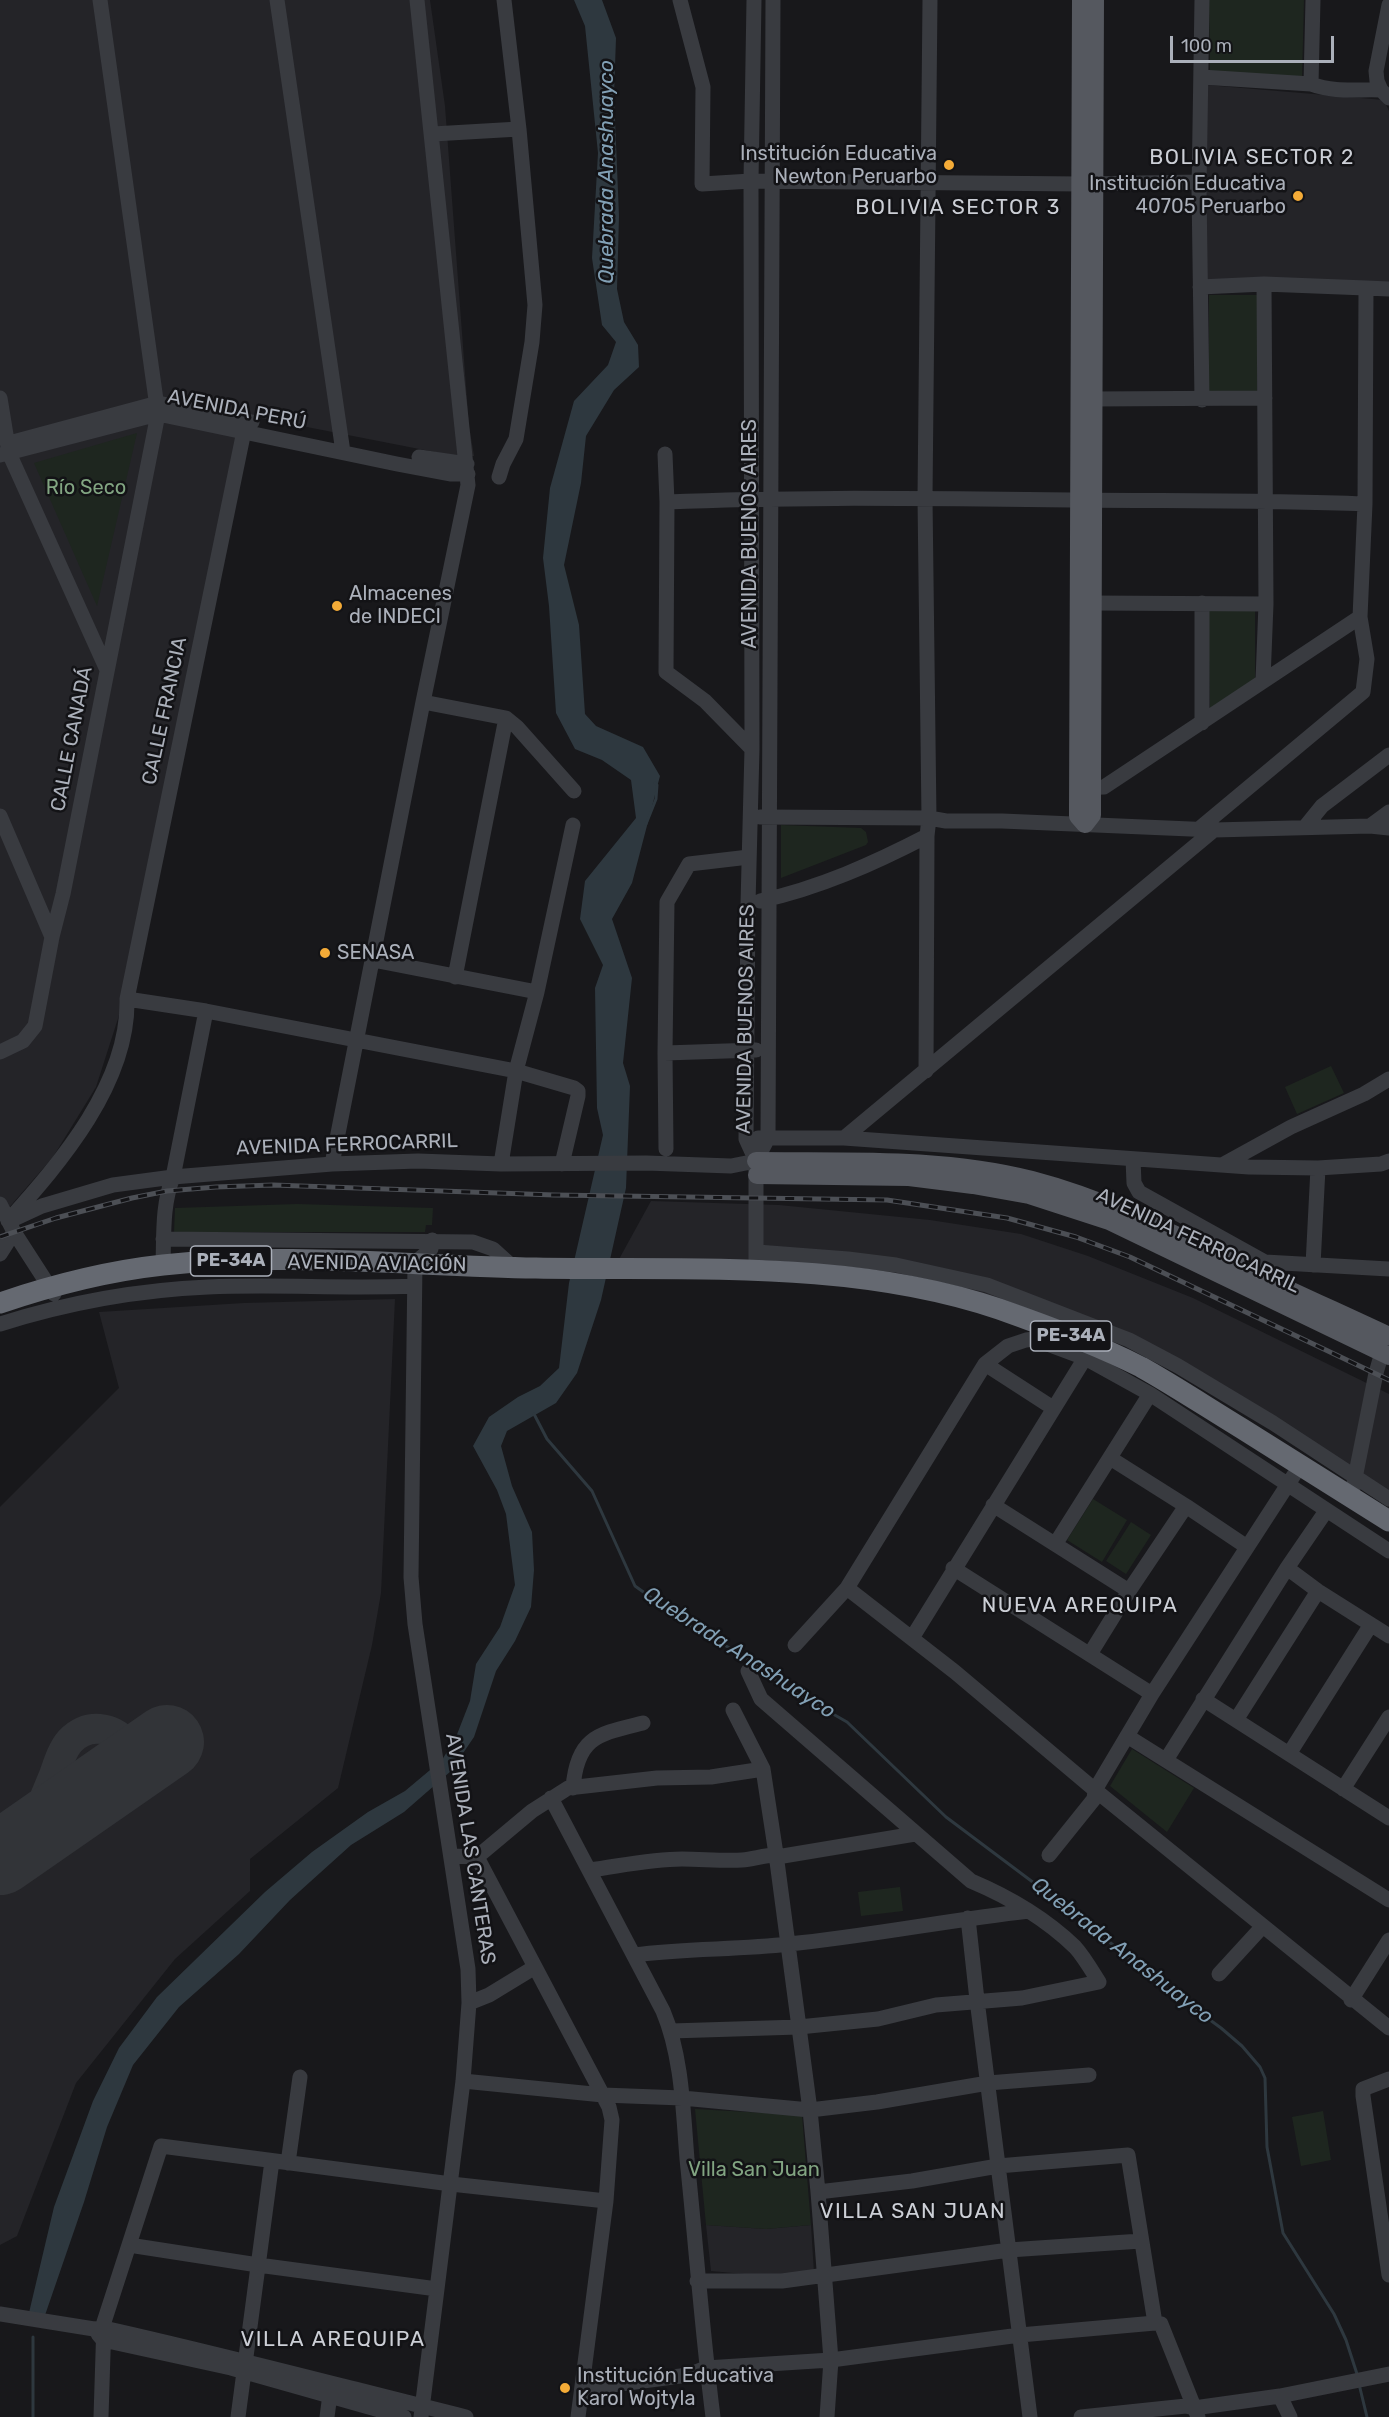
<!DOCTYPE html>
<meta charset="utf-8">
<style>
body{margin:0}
#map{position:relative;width:1389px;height:2417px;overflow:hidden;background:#18181b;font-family:Rubik,sans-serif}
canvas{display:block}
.scale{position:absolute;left:1170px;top:36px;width:164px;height:27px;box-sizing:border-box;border:3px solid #abb0ba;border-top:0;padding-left:8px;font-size:18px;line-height:21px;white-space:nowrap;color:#abb0ba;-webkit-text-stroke:4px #131316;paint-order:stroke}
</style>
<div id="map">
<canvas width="1389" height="2417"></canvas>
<div class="scale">100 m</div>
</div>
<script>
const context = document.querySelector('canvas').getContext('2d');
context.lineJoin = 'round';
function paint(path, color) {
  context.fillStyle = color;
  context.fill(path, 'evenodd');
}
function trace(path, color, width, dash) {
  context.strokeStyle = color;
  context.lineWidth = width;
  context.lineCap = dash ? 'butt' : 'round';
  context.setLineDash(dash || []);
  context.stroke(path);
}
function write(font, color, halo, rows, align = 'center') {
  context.font = font + ' Rubik,sans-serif';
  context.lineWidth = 5;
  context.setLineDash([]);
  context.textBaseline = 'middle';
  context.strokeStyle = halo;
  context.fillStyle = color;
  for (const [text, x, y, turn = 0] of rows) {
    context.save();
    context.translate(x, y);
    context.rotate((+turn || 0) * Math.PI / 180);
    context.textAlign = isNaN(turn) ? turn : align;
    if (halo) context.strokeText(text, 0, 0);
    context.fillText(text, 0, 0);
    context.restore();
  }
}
const built = new Path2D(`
 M0,0H430L445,106L469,426L474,456H455L261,418L247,445L123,1003L96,1087L53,1157L0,1218Z
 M1207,85L1384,100L1389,111V285L1205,280Z
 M651,1201L779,1205L930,1220L1021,1234L1088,1256L1193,1298L1389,1394V1508L1278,1433L1173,1369L1121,1344L1031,1308L618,1261Z
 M395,1299L381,1593L372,1645L338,1788L250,1859V1891L175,1959L76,2083L17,2236L0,2245V1507L119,1388L99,1312L244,1303Z
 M706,2225L766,2229L811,2225L814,2273L766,2276L711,2271Z`);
const green = new Path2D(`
 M1209,0H1304L1302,79L1210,72Z
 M1209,295H1257V391L1209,392Z
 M137,433L97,606L34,463Z
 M1255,610V679L1210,709L1208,611Z
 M781,825L861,828L866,832L868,842L866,845L781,878Z
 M1331,1066L1344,1093L1297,1114L1285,1087Z
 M297,1204L433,1208L432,1225H426L425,1232H174L175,1208Z
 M1093,1499L1127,1520L1102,1562L1067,1540Z
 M1131,1522L1151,1535L1126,1574L1106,1561Z
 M1132,1749L1194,1788L1167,1832L1110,1786Z
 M900,1887L903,1911L861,1916L858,1892Z
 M695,2109L802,2115L811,2225L766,2229L706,2225Z
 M1323,2111L1331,2160L1301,2166L1292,2117Z`);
const water = new Path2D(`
 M574,0H602L616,38L614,95L619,216L617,289L624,322L638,345L639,367L614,390L586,436L581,483L564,565L579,625L585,714L596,726L643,747L660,776L632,883L612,919L632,978L623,1063L630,1086L626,1188L601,1300L577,1373L556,1403L507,1431L501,1446L512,1486L532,1532L534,1570L531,1607L515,1641L496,1671L474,1737L451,1771L404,1812L351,1845L290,1900L239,1954L179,2007L133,2065L107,2127L84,2202L43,2321L28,2317L54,2207L93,2101L119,2048L157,1997L265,1892L312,1852L368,1812L405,1791L442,1760L456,1737L470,1701L476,1664L500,1627L515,1585L506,1514L497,1490L473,1446L489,1417L518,1397L540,1386L559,1368L569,1283L603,1135L597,1108L595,988L603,965L580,919L585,881L636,818L631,780L602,760L575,749L556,713L549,606L543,558L550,488L574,401L608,365L616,342L602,325L592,258L598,153L585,26Z`);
const stream = new Path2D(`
 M646,824L656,799L657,785L655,783
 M534,1414L547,1439L592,1491L635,1586L698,1631L741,1654L784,1686L847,1722L946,1817L1086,1922L1147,1974L1221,2028L1242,2046L1260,2067L1265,2078L1267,2147L1283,2233L1334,2314L1346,2340L1357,2374
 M33,2337V2417
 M1359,2384L1367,2417`);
const taxiway = new Path2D(`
 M19,1845C35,1824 44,1799 54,1775C58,1764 62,1750 70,1741C107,1703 163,1763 121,1796C111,1803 102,1802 91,1805C80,1808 70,1813 61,1817`);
const runway = new Path2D(`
 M0,1858L167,1742`);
const minor = new Path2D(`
 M277,0L343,452
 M680,0L703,87L702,184L751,181L1081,184L1200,182
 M754,0L751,181L752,749L748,904L746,1139L756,1161V1271
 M1201,77L1311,84C1335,93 1357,89 1381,90L1389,98
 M1311,84L1313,0
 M1381,90L1377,81L1376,71L1389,5
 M433,134L519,129
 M1200,287L1264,284L1366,288
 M0,398L9,453L107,670
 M1093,399L1265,398
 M1202,400L1199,190L1202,0
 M13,442L158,403L252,422
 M665,454L667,502L666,672L705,701L752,749
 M0,455L158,414L397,464L450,474H468
 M419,457L467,464
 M499,477L503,464L516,439L532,342L535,305L519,129L504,0
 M667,502C805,496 942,499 1079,500C1175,501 1270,500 1365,504
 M1092,603L1266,604
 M1202,603V723
 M1263,680L1266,604L1264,284
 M423,702L506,718L517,727L574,791
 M1082,788L1104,787L1360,617
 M0,816L52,937
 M760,817L929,818L946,821H1002L1214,830L1370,826L1389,828
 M1370,826L1389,812
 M1305,827L1322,806L1389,755
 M1200,828L1363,692L1367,659L1360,617L1365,504L1366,288L1389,289
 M760,901C819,888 873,864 927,836
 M373,960L537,992
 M455,977L506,718
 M127,999L244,431
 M0,1052L23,1041L35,1026L52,937L63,894L158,414L100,0
 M665,1053L756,1050
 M926,1071L927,836L929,818L925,498L930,0
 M758,1138H844L1249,1167L1318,1168L1381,1164L1389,1161
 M844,1138L1214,830
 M666,1149L665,1053L667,902L689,864L749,857
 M1133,1159L1134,1183L1139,1192L1265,1262
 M756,1161L768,1138L773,0
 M332,1164L423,702L468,485L417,0
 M501,1164L516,1071L537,992L573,825
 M1222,1165L1291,1127L1364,1094L1389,1079
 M0,1204L14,1232L54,1294
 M14,1219L42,1206L113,1185L173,1177L332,1164L418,1161L501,1164L646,1163L731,1166L756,1161
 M8,1221C61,1162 129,1083 127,999L206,1011L516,1071L574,1088L578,1091V1096L562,1164
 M163,1239L473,1242L493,1249L514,1268
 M757,1252L848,1259L896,1265L987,1285L1129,1340L1178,1366L1273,1423L1389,1499
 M0,1254L14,1232
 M163,1265C164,1235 162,1205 173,1177L206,1011
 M1313,1265L1318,1168
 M1258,1266L1265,1262L1389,1269
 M0,1324C67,1303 137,1290 208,1287C276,1284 346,1289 414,1286
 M985,1364L1053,1408
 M1110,1458L1186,1506L1247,1547
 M1353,1488L1376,1373L1385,1342
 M993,1505L1129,1591
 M1056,1543L1150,1394
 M953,1568L1152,1694
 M1287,1568L1318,1591L1389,1636
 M847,1588L955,1672L1095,1790L1389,2028
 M912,1638L1085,1358
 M795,1645L847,1588L985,1364L1008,1346L1026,1340L1034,1339L1085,1358L1150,1394L1389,1551
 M1090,1654L1129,1591L1186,1506
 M1203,1699L1389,1818
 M733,1710L763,1769L776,1854L810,2110L818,2192L831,2360L827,2417
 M1236,1720L1318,1591
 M1127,1736L1389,1900
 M1289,1754L1370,1626
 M1166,1760L1287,1568L1326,1511
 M573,1788C577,1736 599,1734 643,1723
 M1343,1789L1389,1717
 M551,1798L663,2011C682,2056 683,2110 687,2159C696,2245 702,2331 713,2417
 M1049,1855L1094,1799L1095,1790L1152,1694L1294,1475
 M452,1856L477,1857L532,1811L568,1788L657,1778L711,1777L763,1769
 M477,1857L609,2107L612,2120L606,2201L578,2417
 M590,1870C620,1866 651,1859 682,1859C702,1859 722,1861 742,1860C756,1859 770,1853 783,1856L915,1834
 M968,1918L977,2000L1030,2417
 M634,1955C686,1948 737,1950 789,1944C869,1936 949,1920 1029,1911
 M1219,1974L1263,1926
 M1351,2000L1389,1940
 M469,2003L489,1995L535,1967
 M671,2031L799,2027L878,2019L936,2005L1022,1998L1099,1982C1092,1971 1084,1957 1075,1947C1046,1919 1009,1897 971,1881L761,1699L748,1671
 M1389,2079L1363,2089V2096L1389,2275
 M463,2081L603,2095L682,2098L810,2110L877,2102L988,2083L1089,2075
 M288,2163L300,2077
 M818,2192L912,2181L998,2166L1128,2155L1155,2323L1161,2324L1198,2417
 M129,2245L258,2265L437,2289
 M697,2281H782L1009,2250L1141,2241
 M0,2314L94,2329L104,2328C225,2355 345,2387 466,2417
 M98,2334L103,2340L231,2368L404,2417
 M582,2389L688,2375L706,2368L831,2360L1020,2335L1155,2323
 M1280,2396L1290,2417
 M101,2417L104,2322L161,2146L451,2184L606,2201
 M238,2417L272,2161
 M327,2417L331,2387
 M421,2417L463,2081L469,2003L468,1969L415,1624L411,1577L415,1263L431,1249L432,1240
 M1081,2417L1186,2406L1194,2408L1280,2396L1389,2374`);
const major = new Path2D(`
 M1081,0L1078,804V816L1085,824L1092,815V787L1095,0
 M756,1161C848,1162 942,1157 1032,1180C1109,1200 1178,1236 1249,1271C1295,1293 1342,1314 1389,1336
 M757,1175L909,1177L973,1185L1029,1195L1109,1221L1389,1356`);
const highway = new Path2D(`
 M0,1303C53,1285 108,1271 163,1265C287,1252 412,1266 536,1268C689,1271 851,1259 999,1309C1047,1326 1096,1344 1141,1367C1175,1386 1208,1408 1241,1428C1290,1459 1340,1490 1389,1521`);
const rail = new Path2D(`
 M0,1237L56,1218L132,1198L167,1191L216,1187L273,1185L554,1195L887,1200L1007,1218L1076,1237L1130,1257L1389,1380`);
const markers = [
 [949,165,6,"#f4ab37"],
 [1298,196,6,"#f4ab37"],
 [337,606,6,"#f4ab37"],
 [325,953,6,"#f4ab37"],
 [565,2388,6,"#f4ab37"]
];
const shields = [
 [231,1261,81],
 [1071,1336,81]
];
const shieldNames = [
 ["PE-34A",231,1261],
 ["PE-34A",1071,1336]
];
const poiNames = [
 ["Institución Educativa",937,154,"right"],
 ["Newton Peruarbo",937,177,"right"],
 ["Institución Educativa",1286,184,"right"],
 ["40705 Peruarbo",1286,207,"right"],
 ["Almacenes",349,594],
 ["de INDECI",349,617],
 ["SENASA",337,953],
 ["Institución Educativa",577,2376],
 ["Karol Wojtyla",577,2399]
];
const streetNames = [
 ["AVENIDA PERÚ",237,410,11],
 ["AVENIDA BUENOS AIRES",750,534,-90],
 ["CALLE FRANCIA",165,711,-78],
 ["CALLE CANADÁ",72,739,-79],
 ["AVENIDA BUENOS AIRES",746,1019,-89],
 ["AVENIDA FERROCARRIL",347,1145,-2],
 ["AVENIDA FERROCARRIL",1198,1241,25],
 ["AVENIDA AVIACIÓN",377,1264,1],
 ["AVENIDA LAS CANTERAS",470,1849,81]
];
const parkNames = [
 ["Río Seco",86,488],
 ["Villa San Juan",754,2170]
];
const neighbourhoodNames = [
 ["BOLIVIA SECTOR 2",1252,158],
 ["BOLIVIA SECTOR 3",958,208],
 ["NUEVA AREQUIPA",1080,1606],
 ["VILLA SAN JUAN",913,2212],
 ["VILLA AREQUIPA",333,2340]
];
const waterNames = [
 ["Quebrada Anashuayco",607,172,-90],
 ["Quebrada Anashuayco",739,1653,33],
 ["Quebrada Anashuayco",1122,1951,38]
];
paint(built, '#242428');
paint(green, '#1e261f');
paint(water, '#2e383f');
trace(stream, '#2e383f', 3);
trace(taxiway, '#323438', 30);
trace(runway, '#323438', 74);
trace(minor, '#393b40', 15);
trace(major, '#55585f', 18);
trace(highway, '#656971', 21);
trace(rail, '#4c4f55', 5);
trace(rail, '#131316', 3, [9]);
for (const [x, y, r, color] of markers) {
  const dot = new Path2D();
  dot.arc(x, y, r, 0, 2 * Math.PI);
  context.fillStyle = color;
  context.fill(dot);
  trace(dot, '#131316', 2);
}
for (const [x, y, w] of shields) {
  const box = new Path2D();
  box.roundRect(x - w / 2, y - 15, w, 30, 4.5);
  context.fillStyle = '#131316';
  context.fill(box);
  trace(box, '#abb0ba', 1.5);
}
write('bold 18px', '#abb0ba', null, shieldNames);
write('20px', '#abb0ba', '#131316', poiNames, 'left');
write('20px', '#abb0ba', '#131316', streetNames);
write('20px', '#82a582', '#131316', parkNames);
context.letterSpacing = '1.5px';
write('21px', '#cccfd6', '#131316', neighbourhoodNames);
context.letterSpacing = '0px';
write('italic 21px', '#82a0b5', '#131316', waterNames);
</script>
